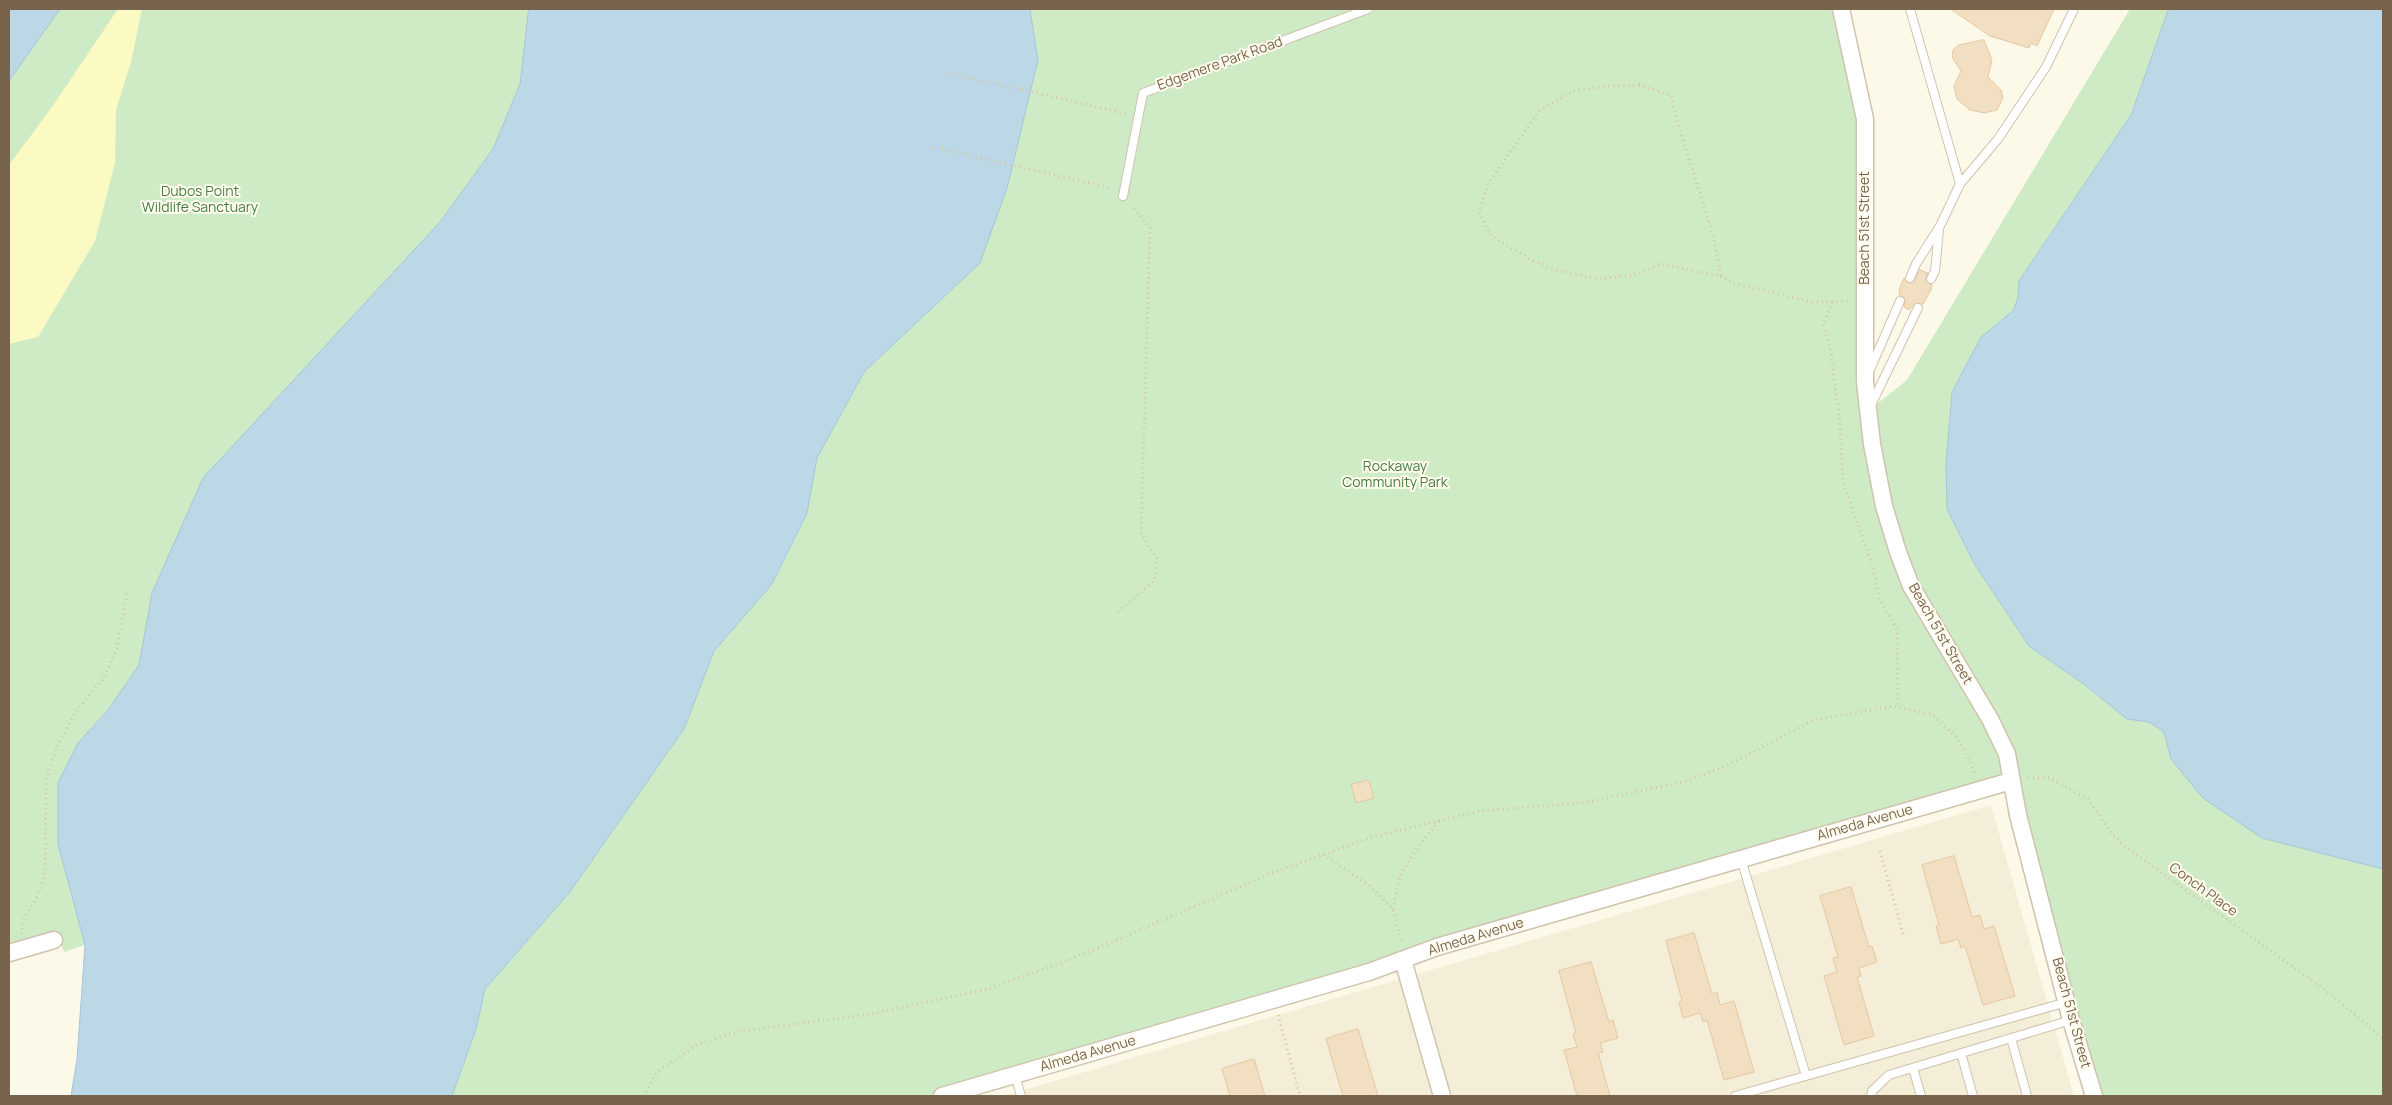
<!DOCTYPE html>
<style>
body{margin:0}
#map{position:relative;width:2392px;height:1105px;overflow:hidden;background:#fdf9e9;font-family:Manrope,sans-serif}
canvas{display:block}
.frame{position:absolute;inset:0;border:10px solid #78644c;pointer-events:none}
</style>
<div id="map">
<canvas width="2392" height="1105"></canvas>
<div class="frame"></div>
</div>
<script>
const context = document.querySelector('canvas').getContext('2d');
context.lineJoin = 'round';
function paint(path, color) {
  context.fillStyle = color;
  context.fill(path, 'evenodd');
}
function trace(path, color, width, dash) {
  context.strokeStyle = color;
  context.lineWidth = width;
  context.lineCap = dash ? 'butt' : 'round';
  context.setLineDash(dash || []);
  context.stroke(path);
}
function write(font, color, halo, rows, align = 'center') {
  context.font = font + ' Manrope,sans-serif';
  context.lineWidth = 4;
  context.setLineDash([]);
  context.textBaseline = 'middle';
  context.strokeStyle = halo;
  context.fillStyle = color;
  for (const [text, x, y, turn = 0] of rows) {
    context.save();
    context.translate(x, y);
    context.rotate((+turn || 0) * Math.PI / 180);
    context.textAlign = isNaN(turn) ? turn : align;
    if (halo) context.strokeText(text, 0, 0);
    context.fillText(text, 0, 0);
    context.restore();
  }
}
const residential = new Path2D(`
 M1991,805L2074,1096H1003Z`);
const green = new Path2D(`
 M9,9H529L520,84L493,149L440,222L152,593L139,665L108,710L78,743L58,844L85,945L64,952L55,930L54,940L9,953Z
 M1030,9H1841L1861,96L1868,411L1907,380L2130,9H2172L2131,115L2019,281L2018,298L2013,311L1981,337L1952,392L1946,465L1947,509L1975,565L2029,646L2085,685L2127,719L2149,722L2164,732L2171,759L2262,838L2383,869V1096H2094L2011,781L942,1096H452L476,1029L485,989L569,893L684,729L714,651L772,584L807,513L817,458L864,372L980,263L1038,60Z`);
const sand = new Path2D(`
 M118,9H142L131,62L116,110L115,163L95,241L38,337L9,344V165L52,107Z`);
const water = new Path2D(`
 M9,9H60L9,81Z
 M529,9H1030L1038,60L1007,188L980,263L864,372L817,458L807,513L772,584L714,651L684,729L569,893L485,989L476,1029L452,1096H71L77,1059L85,945L58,844V783L78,743L108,710L139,665L152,593L203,478L440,222L493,149L520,84Z
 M2169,9H2383V869L2262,838L2203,798L2171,759L2164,732L2149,722L2127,719L2085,685L2029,646L1975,565L1947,509L1946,465L1952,392L1981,337L2013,311L2018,298L2019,281L2131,115Z`);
const building = new Path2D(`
 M1951,9H2054L2037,46L2031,43L2029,48L1990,36Z
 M1984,40L1992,60L1988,77L2001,90L2003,98L1997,110L1985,113L1970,110L1957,99L1954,86L1961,71L1952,57L1953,50L1959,45Z
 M1920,270L1928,273L1925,280L1932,285L1931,290L1923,304L1915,303L1909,310L1904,307L1905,298L1899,295L1900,287L1904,278L1908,283L1914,282Z
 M1369,780L1374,798L1356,803L1351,785Z
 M1954,856L1972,917L1980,915L1984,929L1994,926L2015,996L1983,1005L1965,946L1961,948L1958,939L1941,944L1936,926L1939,925L1922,865Z
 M1851,887L1869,947L1872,946L1877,962L1859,968L1861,976L1857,977L1874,1036L1844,1045L1824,976L1837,972L1833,958L1838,957L1820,896Z
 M1694,933L1712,994L1717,992L1720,1005L1734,1001L1754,1072L1724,1080L1707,1020L1703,1022L1700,1013L1683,1018L1679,1002L1682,1001L1666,941Z
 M1591,962L1609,1022L1613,1020L1618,1038L1600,1043L1603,1052L1598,1053L1610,1096H1577L1564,1050L1577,1047L1573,1034L1576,1033L1559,971Z
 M1358,1029L1378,1096H1343L1326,1039Z
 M1254,1059L1265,1096H1230L1222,1069Z`);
const path = new Path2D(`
 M949,73L1128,114
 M1639,85L1671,95C1684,156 1712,214 1721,276L1661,264L1634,275L1599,279L1559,271L1532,260L1492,237L1479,212L1488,184L1539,111L1573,91L1608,86Z
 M932,147L1112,188
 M1721,276L1732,283L1812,302L1849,301
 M1832,302L1823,326L1830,347L1840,423L1843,482L1872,565L1879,597L1897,630L1898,707
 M1118,612L1154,581L1157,559L1141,534L1150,228L1131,205
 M2028,778H2049L2088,799L2113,835L2123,845L2324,989L2383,1038
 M1880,851L1904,937
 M1323,855L1369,885L1393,909L1402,943
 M1393,909L1400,876L1416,849L1439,821
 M21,934L24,919L36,899L45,876L46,779L57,746L76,711L104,678L117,647L128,589
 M1278,1015L1300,1096
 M643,1096L658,1071L697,1045L736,1032L870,1014L988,989L1087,953L1264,876L1372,837L1479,811L1588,802L1683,782L1726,766L1814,720L1894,706L1933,715L1956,737L1969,759L1975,774`);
const lane = new Path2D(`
 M1910,9L1960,184
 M1123,196L1143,93L1368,9
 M1910,278L1916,264L1940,226L1960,184L1998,139L2046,67L2074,9
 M1931,279L1935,271L1939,230
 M1869,372L1900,301
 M1871,405L1918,308
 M1741,859L1806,1076
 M2011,1038L2027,1096
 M1961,1053L1973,1096
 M1913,1068L1921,1096
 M1015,1075L1021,1096
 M1735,1096L2067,1002
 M1871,1096L1872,1091L1889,1075L2071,1020`);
const street = new Path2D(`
 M1841,9L1865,119V382L1872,444L1884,506L1898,552L1911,586L1990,719L2007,754L2018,815L2071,1020L2094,1096
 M9,953L54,940
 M1403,960L1442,1096
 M942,1096L1369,972L1437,947L2011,781`);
const streetNames = [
 ["Edgemere Park Road",1220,64,-20],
 ["Beach 51st Street",1865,228,-90],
 ["Beach 51st Street",1940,634,60],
 ["Almeda Avenue",1865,823,-16],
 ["Conch Place",2203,890,36],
 ["Almeda Avenue",1476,937,-17],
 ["Beach 51st Street",2071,1013,75],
 ["Almeda Avenue",1088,1054,-16]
];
const parkNames = [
 ["Dubos Point",200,192],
 ["Wildlife Sanctuary",200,208],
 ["Rockaway",1395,467],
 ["Community Park",1395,483]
];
paint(residential, '#f4edd7');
paint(green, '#ceebc6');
paint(sand, '#fcfac3');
paint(water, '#bcd8e7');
trace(water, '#a2c6d9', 1);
paint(building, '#f2dec0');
trace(building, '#e5c8a0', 1);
trace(lane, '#cfc3ae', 10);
trace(street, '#cfc3ae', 19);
trace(path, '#d8c2a2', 3, [1, 4]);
trace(lane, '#fff', 8);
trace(street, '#fff', 16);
write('14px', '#78644c', '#fffcef', streetNames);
write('14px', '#497e43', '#fffcef', parkNames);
</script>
